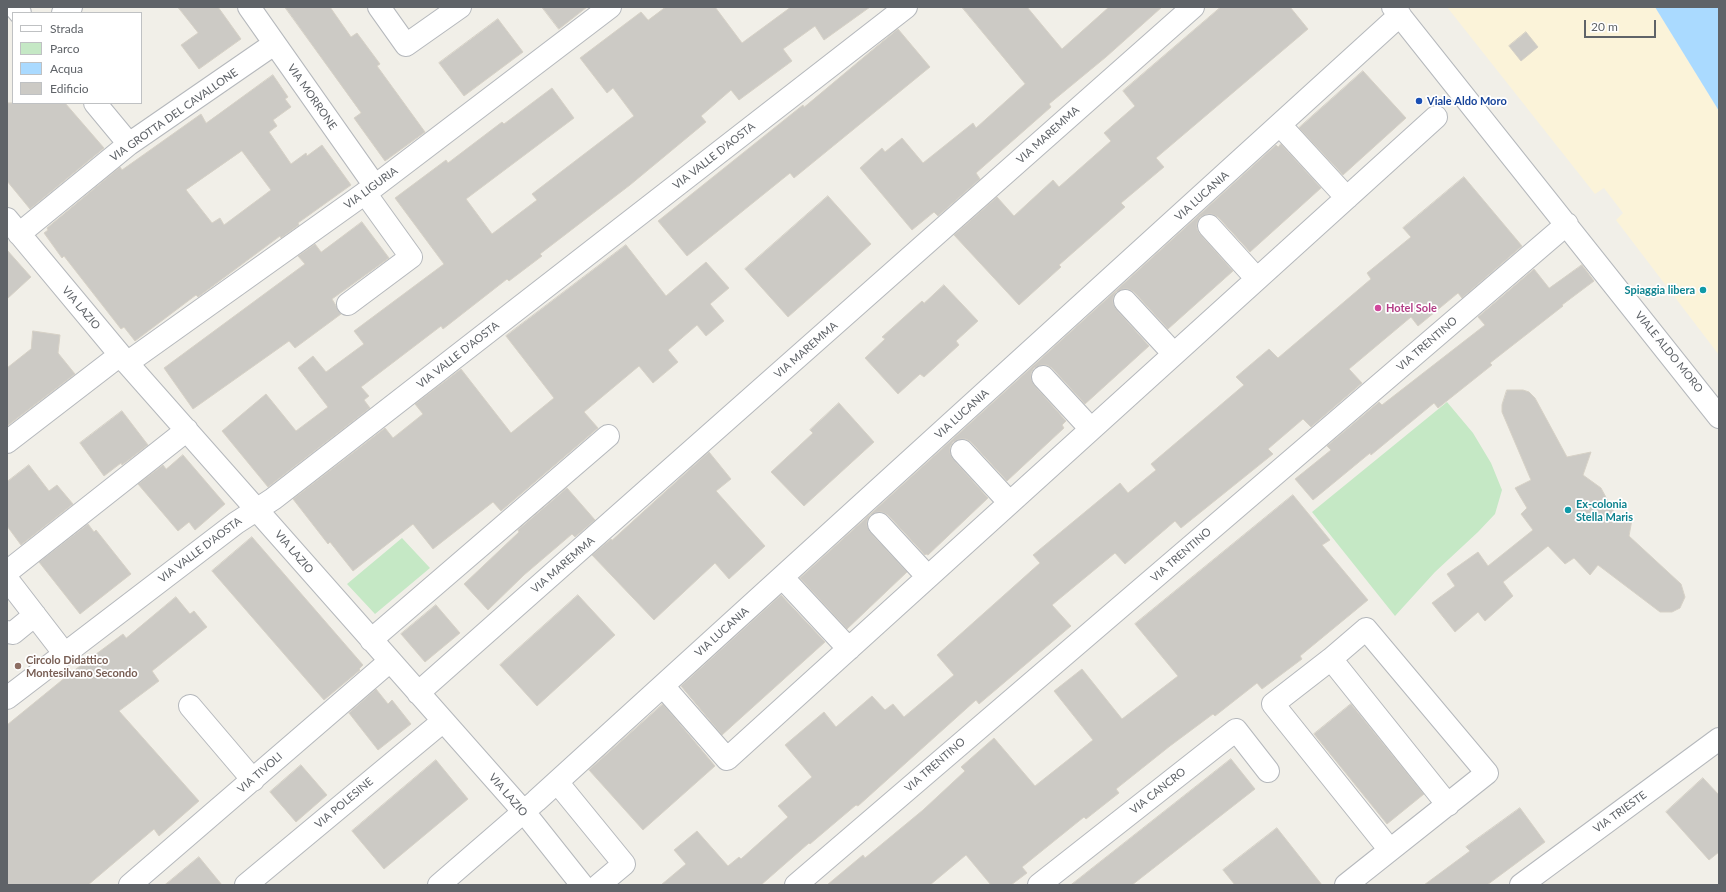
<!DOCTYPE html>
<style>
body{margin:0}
#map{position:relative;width:1726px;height:892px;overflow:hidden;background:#f1efe8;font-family:Lato,sans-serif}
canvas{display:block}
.frame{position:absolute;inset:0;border:8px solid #5f6368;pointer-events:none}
.legend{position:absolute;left:12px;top:12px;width:130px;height:92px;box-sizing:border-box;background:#fff;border:1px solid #bfc1c3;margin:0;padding:5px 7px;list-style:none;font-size:12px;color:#5f6368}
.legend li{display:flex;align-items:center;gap:8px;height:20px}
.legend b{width:20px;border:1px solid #bfc1c3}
.scale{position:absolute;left:1584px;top:20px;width:72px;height:18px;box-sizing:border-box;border:2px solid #5f6368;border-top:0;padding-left:5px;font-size:12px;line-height:14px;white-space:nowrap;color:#5f6368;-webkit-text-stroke:3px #fff;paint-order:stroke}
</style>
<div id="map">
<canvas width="1726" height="892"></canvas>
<div class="frame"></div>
<ul class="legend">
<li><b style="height:5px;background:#fff"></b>Strada</li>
<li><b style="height:11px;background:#c5e8c5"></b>Parco</li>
<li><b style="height:11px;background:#aadaff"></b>Acqua</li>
<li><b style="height:11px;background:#cccac5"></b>Edificio</li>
</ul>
<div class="scale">20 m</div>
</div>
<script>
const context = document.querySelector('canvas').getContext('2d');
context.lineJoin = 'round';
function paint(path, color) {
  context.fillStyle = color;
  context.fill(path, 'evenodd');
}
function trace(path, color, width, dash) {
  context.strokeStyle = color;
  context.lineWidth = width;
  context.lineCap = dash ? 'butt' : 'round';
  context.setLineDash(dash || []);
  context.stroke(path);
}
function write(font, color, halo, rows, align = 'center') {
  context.font = font + ' Lato,sans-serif';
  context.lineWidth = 3.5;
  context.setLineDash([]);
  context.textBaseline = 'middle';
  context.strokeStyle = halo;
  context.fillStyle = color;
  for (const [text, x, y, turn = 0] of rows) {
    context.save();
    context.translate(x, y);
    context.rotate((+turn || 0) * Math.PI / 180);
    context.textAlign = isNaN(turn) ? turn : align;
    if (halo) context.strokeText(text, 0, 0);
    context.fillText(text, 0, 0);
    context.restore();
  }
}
const green = new Path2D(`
 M1447,402L1473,433L1491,463L1502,490L1495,514L1478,532L1435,572L1395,616L1312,512Z
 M402,538L430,568L375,614L347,584Z`);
const sand = new Path2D(`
 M1447,7H1655L1719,111V355L1616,220L1623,213L1604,188L1595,194Z`);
const water = new Path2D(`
 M1655,7H1719V111Z`);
const building = new Path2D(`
 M178,7H218L241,39L199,69L181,45L198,33Z
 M285,7H330L351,37L357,33L380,64L377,66L425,132L385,161L354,118L361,113Z
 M542,7H587L559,29Z
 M666,7H715L742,43L791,7H870L824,40L815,26L783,49L792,61L739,100L731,90L701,116L706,122L630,185L540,254L542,256L509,281L507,279L443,329L441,326L361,387L369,396L364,400L370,408L268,487L222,431L266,394L296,431L328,407L298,368L313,356L326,372L364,344L354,331L444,264L395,198L446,160L448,163L502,122L504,124L552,88L574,118L466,199L492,234L537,200L532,194L634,116L613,88L607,93L580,58L641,12L648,20Z
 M962,7H1027L1062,49L1109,7H1162L1106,57L1049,104L1051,107L976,173L980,179L938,216L934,212L912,230L860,168L882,148L885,152L902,138L923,163L973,123L976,128L1025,84Z
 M1221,7H1290L1308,29L1156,158L1164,167L1121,203L1125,207L1059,265L1061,267L1019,305L954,235L997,197L1014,216L1053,180L1059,187L1111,141L1104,133L1135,106L1123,91Z
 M498,19L523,52L464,96L439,63Z
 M898,29L930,67L794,178L790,173L687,256L658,221L803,105L804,107Z
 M1526,32L1538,47L1521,61L1509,46Z
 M1363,71L1406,118L1343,175L1299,128Z
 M273,75L288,97L285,99L291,107L273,120L277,126L269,132L291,164L306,153L307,156L322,145L351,185L298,223L299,225L281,238L280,236L198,297L196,295L135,341L124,327L121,329L64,256L62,258L44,233L48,230L47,228L120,167L122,170L201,114L206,123ZM242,151L271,190L224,225L220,218L212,223L186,190Z
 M7,103H65L104,148L30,209L7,181Z
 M1281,144L1321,188L1250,252L1218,217L1212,214H1207L1200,217L1197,223V229L1200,234L1233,271L1168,329L1134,292L1128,289H1123L1116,292L1113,298V303L1116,309L1149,346L1085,404L1052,368L1047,365H1041L1034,368L1031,373V379L1034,385L1066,421L1062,425L1064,428L1007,481L971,442L966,439H960L953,442L950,447V453L953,459L988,498L928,555L926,554L925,555L888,515L882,512H877L870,515L867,521V526L870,532L907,572L847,629L800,578L1276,145L1278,147Z
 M1464,177L1522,246L1462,298L1458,293L1418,326L1411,317L1349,369L1362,383L1311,427L1303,419L1268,449L1273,454L1181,528L1175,521L1125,564L1115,553L1052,605L1071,626L979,704L976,700L858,806L856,805L810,844L809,843L761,885H661L686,864L674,850L697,831L728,866L739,857L741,859L788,817L778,806L812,777L785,745L824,712L836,727L872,696L885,710L893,704L904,717L954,675L937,655L1040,563L1033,555L1120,483L1128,493L1156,470L1151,464L1244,385L1236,377L1269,349L1278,358L1371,279L1367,273L1411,237L1403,228Z
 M828,196L871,244L788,317L745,269Z
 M362,222L389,258L332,299L341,314L295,348L289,341L193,409L164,368L305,264L298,256L315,244L321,252Z
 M626,245L666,296L706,262L729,288L710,304L724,321L706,336L697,325L668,350L678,362L653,383L639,366L584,412L598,428L501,511L493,502L433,549L413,524L353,571L330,542L328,544L293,499L385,428L393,438L423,414L415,404L461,369L511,433L554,398L506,336Z
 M7,250L31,277L7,299Z
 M1582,265L1594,281L1562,305L1563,306L1490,363L1492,365L1438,408L1434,403L1371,455L1370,453L1313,500L1295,479L1331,450L1327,446L1379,402L1382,405L1485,325L1478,317L1534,269L1549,288Z
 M944,285L978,321L956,341L959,345L924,377L920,374L898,394L865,358L885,339L882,337L922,301L924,303Z
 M33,331L60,335L58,353L75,374L7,426V368L31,349Z
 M1507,390H1523L1529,392L1535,398L1567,457L1591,452L1583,475L1601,488L1615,514H1633L1629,536L1681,584L1685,597L1680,608L1672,612H1660L1598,565L1590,575L1574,558L1565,564L1548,546L1503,582L1513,596L1485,621L1478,612L1455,632L1432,603L1455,586L1447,574L1478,552L1488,566L1533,530L1521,514L1527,508L1515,488L1531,480L1502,412V405Z
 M839,403L874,442L804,506L771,472L813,433L810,430Z
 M122,411L148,445L122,465L121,463L104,476L80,443Z
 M709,452L731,479L716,491L765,546L729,579L715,563L654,620L592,555L611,539L612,540Z
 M183,455L225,504L195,530L189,522L178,531L138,484L163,465L166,469Z
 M29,465L49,491L57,485L73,504L21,545L7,526V482Z
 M567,488L595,520L575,537L572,534L524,575L488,610L464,584L519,532L518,530Z
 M1293,495L1330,540L1322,545L1368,600L1300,656L1302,659L1262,689L1257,683L1215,716L1213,714L1170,746L1116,789L1119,793L1086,819L1084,817L1022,867L1027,873L1011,885H991L966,855L930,885H827L863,855L865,858L923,810L965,771L961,767L994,738L1035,786L1093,740L1054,691L1082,669L1122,719L1178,676L1135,624Z
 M88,524L94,532L96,530L131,574L80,614L39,562Z
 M252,537L363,665L359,669L360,670L324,700L212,571Z
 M578,595L615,635L537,706L500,665Z
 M781,595L825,642L722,735L681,686Z
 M176,597L190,614L194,611L207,627L152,671L159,681L119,711L199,801L159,836L154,829L88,885H7V725L72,672L123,634L126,638Z
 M436,605L460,633L425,662L401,634Z
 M376,689L388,704L392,700L411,724L378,750L349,713Z
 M663,704L715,766L643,830L589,770Z
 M1351,704L1424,794L1387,824L1314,734Z
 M1231,759L1255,789L1132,885H1071Z
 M436,760L468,799L384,869L352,831Z
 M301,765L327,795L296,822L270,792Z
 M1703,778L1719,795V852L1709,860L1666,812Z
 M1520,808L1545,842L1487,885H1424L1470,851L1466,847Z
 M1277,828L1322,885H1235L1223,870Z
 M199,857L222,885H165Z`);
const minor = new Path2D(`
 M15,7L20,13
 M249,7L375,186
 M379,7L406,45L460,7
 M1393,7L1719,417
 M63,13L71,7
 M95,103L129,144
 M1280,125L1347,198
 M7,219L127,363L524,812L582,885
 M1209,226L1257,279
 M19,234L129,144L274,44
 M1125,301L1174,354
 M348,304L411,257L365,193
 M127,363L375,186L610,7
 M1043,377L1091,429
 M7,442L120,355
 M962,451L1010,503
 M879,524L928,577
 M7,572L187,430
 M782,577L849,649
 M7,579L64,653
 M7,632L13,633L35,615
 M371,640L608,436
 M1331,659L1273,704L1390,850
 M663,686L727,759L1436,117
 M418,693L1193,7
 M7,698L236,523L273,499L906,7
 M190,706L253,780
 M557,782L624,864L599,885
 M130,885L390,661
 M246,885L442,722
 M439,885L536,801L1400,15
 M796,885L1567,224
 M1039,885L1236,730L1268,771
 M1346,885L1487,773L1366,629L1331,659L1448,805
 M1521,885L1719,739`);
const markers = [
 [1419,101,4,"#1a4fb4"],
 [1703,290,4,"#0f9aa8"],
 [1378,308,4,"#d1479c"],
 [1568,510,4,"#0f9aa8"],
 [18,666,4,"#8d6e63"]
];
const streetNames = [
 ["VIA MORRONE",312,97,55],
 ["VIA GROTTA DEL CAVALLONE",174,115,-35],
 ["VIA MAREMMA",1048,135,-42],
 ["VIA VALLE D'AOSTA",714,156,-38],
 ["VIA LIGURIA",371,188,-36],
 ["VIA LUCANIA",1202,196,-42],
 ["VIA LAZIO",81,308,50],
 ["VIA TRENTINO",1427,344,-41],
 ["VIA MAREMMA",806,350,-41],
 ["VIALE ALDO MORO",1669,352,51],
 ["VIA VALLE D'AOSTA",458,355,-38],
 ["VIA LUCANIA",962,414,-42],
 ["VIA VALLE D'AOSTA",200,550,-37],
 ["VIA LAZIO",294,552,49],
 ["VIA TRENTINO",1181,555,-41],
 ["VIA MAREMMA",563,565,-41],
 ["VIA LUCANIA",722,632,-42],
 ["VIA TRENTINO",935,765,-41],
 ["VIA TIVOLI",260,773,-41],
 ["VIA CANCRO",1158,791,-38],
 ["VIA LAZIO",508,795,49],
 ["VIA POLESINE",344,803,-40],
 ["VIA TRIESTE",1620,812,-36]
];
const transitNames = [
 ["Viale Aldo Moro",1427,101]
];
const cultureNames = [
 ["Spiaggia libera",1695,290],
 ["Ex-colonia",1576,504,"left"],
 ["Stella Maris",1576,517,"left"]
];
const hotelNames = [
 ["Hotel Sole",1386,308]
];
const educationNames = [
 ["Circolo Didattico",26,660],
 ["Montesilvano Secondo",26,673]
];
paint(green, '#c5e8c5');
paint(sand, '#fbf3d9');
paint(water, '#aadaff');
paint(building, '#cccac5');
trace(building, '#d6d1c6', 1);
trace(minor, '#b5b8bc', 24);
trace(minor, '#fff', 22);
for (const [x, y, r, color] of markers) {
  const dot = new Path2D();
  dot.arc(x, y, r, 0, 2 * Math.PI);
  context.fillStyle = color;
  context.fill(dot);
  trace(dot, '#fff', 1.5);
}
write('11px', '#5f6368', '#fff', streetNames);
write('bold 11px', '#164399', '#fff', transitNames, 'left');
write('bold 11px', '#0d838f', '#fff', cultureNames, 'right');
write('bold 11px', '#b23c85', '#fff', hotelNames, 'left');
write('bold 11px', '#785e54', '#fff', educationNames, 'left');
</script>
